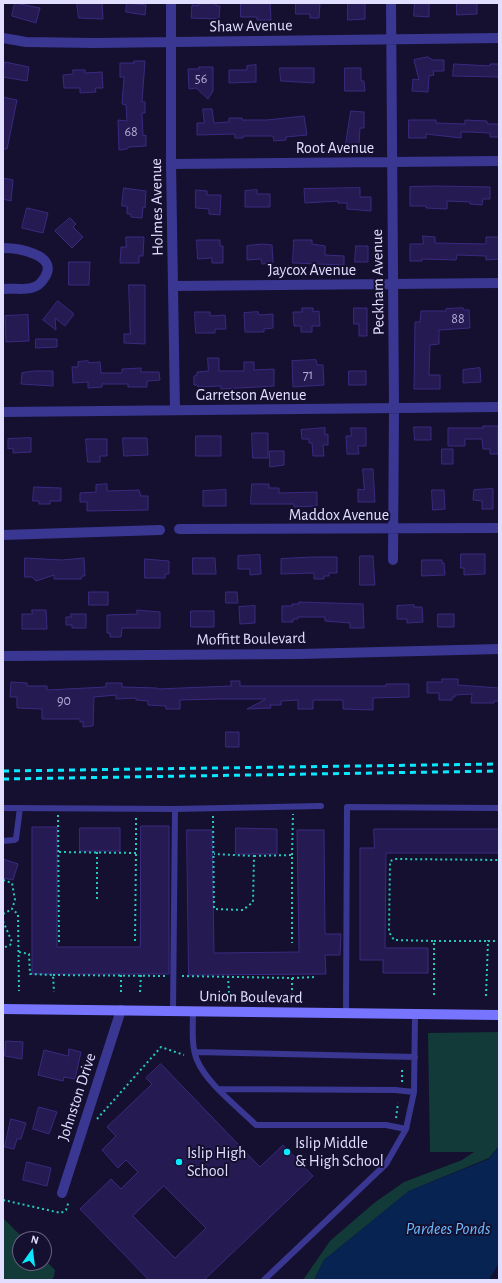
<!DOCTYPE html>
<style>
body{margin:0}
#map{position:relative;width:502px;height:1283px;overflow:hidden;background:#15102f;font-family:"Alegreya Sans",sans-serif}
canvas{display:block}
.frame{position:absolute;inset:0;border:4px solid #e1deff;pointer-events:none}
.north{position:absolute;left:12px;top:1231px;width:40px;height:40px;box-sizing:border-box;background:#15102f;border:1px solid #676282;border-radius:50%;rotate:14deg;font-size:11px;font-weight:700;line-height:16px;text-align:center;color:#e1deff}
.north::after{content:'';display:block;margin:auto;width:14px;height:18px;background:#0ae9ff;clip-path:polygon(50% 0,100% 100%,50% 72%,0 100%)}
</style>
<div id="map">
<canvas width="502" height="1283"></canvas>
<div class="frame"></div>
<div class="north">N</div>
</div>
<script>
const context = document.querySelector('canvas').getContext('2d');
context.lineJoin = 'round';
function paint(path, color) {
  context.fillStyle = color;
  context.fill(path, 'evenodd');
}
function trace(path, color, width, dash) {
  context.strokeStyle = color;
  context.lineWidth = width;
  context.lineCap = dash ? 'butt' : 'round';
  context.setLineDash(dash || []);
  context.stroke(path);
}
function write(font, color, halo, rows, align = 'center') {
  context.font = font + ' "Alegreya Sans",sans-serif';
  context.lineWidth = 4;
  context.setLineDash([]);
  context.textBaseline = 'middle';
  context.strokeStyle = halo;
  context.fillStyle = color;
  for (const [text, x, y, turn = 0] of rows) {
    context.save();
    context.translate(x, y);
    context.rotate((+turn || 0) * Math.PI / 180);
    context.textAlign = isNaN(turn) ? turn : align;
    if (halo) context.strokeText(text, 0, 0);
    context.fillText(text, 0, 0);
    context.restore();
  }
}
const green = new Path2D(`
 M499,1032V1146L489,1158L409,1191L324,1260L314,1280H303L330,1241L374,1203L404,1182L462,1160L474,1152H430L428,1033Z
 M3,1218L24,1239H20V1263H44V1259L55,1270L54,1277L51,1280H3Z`);
const water = new Path2D(`
 M499,1146V1263L489,1280H314L324,1260L409,1191L489,1159Z`);
const building = new Path2D(`
 M15,3L40,8L36,23L12,16Z
 M77,3H102L103,19L79,18Z
 M127,3L146,5L145,15L126,12Z
 M198,3H216V6H220L219,19L191,18L192,5L198,6Z
 M241,3H270L271,20H257V17H241Z
 M296,3H320L319,18H310V14H296Z
 M348,3H365V19L348,20Z
 M415,3H429V17L414,16Z
 M457,3H477V14L457,15Z
 M428,57L433,60H444V71H433L434,75L429,76L428,92L412,91L413,79L419,80L414,60Z
 M134,61H145L142,102H145V113H142L143,136L146,135V146L129,147L127,149L119,150L118,120L127,121L126,105L122,104L124,77H120V63H134Z
 M5,62L29,67L27,81L3,77Z
 M454,64L490,66V64H499V77L453,76Z
 M256,65V82L229,83V70H247V66Z
 M199,67H213V91L208,99L196,88L189,89L188,69H199Z
 M280,68H314V83L281,81Z
 M345,68H361V81H364L365,91H345Z
 M73,70H85V73L102,72L103,88H95L96,92L80,93V88H64L63,75L73,74Z
 M3,97L17,100L7,149H3Z
 M203,109H212L214,123L229,122V118H242V120H267L304,116L307,135L286,137V140L274,141L273,136H243V138H235V134L197,135V123H204Z
 M351,111L364,112V128H360L359,145L346,144Z
 M409,120H436V123L465,124V120L487,121V124H499V137H490V133L470,132H461V138L426,134V138H409Z
 M3,178L13,180L11,201L3,199Z
 M436,186L490,187V199H483L482,205L470,204V202L447,201V209L426,208V206H410V187Z
 M124,188L146,191L145,208L143,207L142,218L131,217V214H127V206H122Z
 M360,188V197H371V211L347,209V203H338V201L305,203L304,189Z
 M196,190L207,191V195H221L220,215L209,214V209L196,208Z
 M257,190V194H270V207H245V191Z
 M27,208L48,213L43,233L22,228Z
 M70,218L76,224L73,227L83,237L72,248L55,231Z
 M423,236L435,237V243L486,244V237H499V259L486,260V256L457,255L456,260L422,259V261H410V244H423Z
 M126,237H144L143,256H139V263H120L121,247H126Z
 M197,240H220V246H223V263H212V258L198,259Z
 M294,240H312V244L325,246V255L344,256V265L293,263Z
 M263,244L272,245L273,263L262,264L261,259L247,260V246Z
 M356,246H368V262H355Z
 M69,262H90L89,285H69Z
 M129,285H145V344L124,343V334H130Z
 M58,301L74,314L65,326L55,318L56,330L43,320Z
 M302,308H313V312L319,311L320,326H312V332H301V326H294L293,312H302Z
 M354,308H367V336H359V324H354Z
 M463,308L464,310H469L470,328L439,330V344L430,345L429,375H440V389H414L415,322H420L421,311H446V309Z
 M195,312H210V316L225,315L226,329H215V333H196Z
 M258,312L259,315L273,314V328L264,329V332H245L244,313Z
 M28,315L29,341L6,342L5,316Z
 M36,339H57V347L36,348Z
 M208,358H219V371H244V362H254V370L274,369V386L221,389V386L198,387L197,385H194V376L197,375V372L208,371Z
 M316,360L317,365H323L324,385L293,387L292,361Z
 M88,361L89,363L100,362L101,373H122V369L141,368V372H159L160,380L147,381V387H128V384H102V387L88,388V382L73,383L72,367H78V362Z
 M480,368L481,382L463,383V370Z
 M35,371H53V386L21,384L22,373Z
 M349,371H366V385H349Z
 M483,426H498V454H490V449H483L482,439H465V446H448V428H483Z
 M414,427H431V440H415Z
 M325,428V435L328,434V445H323L324,456H313L312,443H309V439H302L301,430Z
 M351,428H366V446H358L359,454H347L346,436H351Z
 M252,433H268V458H253Z
 M196,436H221V456H196Z
 M31,438V452L13,453V448L8,449V439Z
 M123,438H147L148,455L124,456Z
 M86,439H107V456H100V462H88Z
 M442,449H453V464H442Z
 M270,451H284V465L270,467Z
 M363,469H373L375,502H358V489L364,490Z
 M107,484V491L139,490L141,496H148V510L87,511V502H80V493L96,492V485Z
 M252,484H269V488H279V493L317,492V506L294,507V504H251Z
 M34,487L61,488V501H50V504H39V501H33Z
 M493,489V509H482V501L473,500L474,490Z
 M226,490V506H203V491Z
 M432,490H444L445,509L433,510Z
 M461,554H485V574L464,575V568H461Z
 M260,555L261,574L250,575V569H238V556Z
 M360,556H373L375,585H360Z
 M313,557H337V573H329V576H324V579H314V573L281,574V559Z
 M25,558L62,560L84,558L85,576H82L81,579H54V575L36,581L32,577H25Z
 M193,558H215L216,574H193Z
 M145,559L169,561V574H165V578H145Z
 M422,560H442V563H444L445,575L422,576Z
 M89,592H108V605H89Z
 M226,592H237L238,603H226Z
 M299,602L363,604L364,628H350V623L325,621V617H298V619H293V622H282V606H292V604H299Z
 M414,605V607H422L423,622L407,623V619H397V606Z
 M255,606V623L240,624L239,607Z
 M32,610H46L47,629H22V614H32Z
 M137,610L160,612V628H122L121,637H110V633H107V615L137,614Z
 M191,611H214V627H191Z
 M71,614H86V628H72V625H66V617H71Z
 M438,614H454V627H438Z
 M442,679H458V685L499,688V701H494V703H471L472,694L455,695V697H452V700H439V693H427V682H442Z
 M231,681H240V686H386V684H409V697L373,698V710L343,709V700H313V709H298V700L281,701V705H270L271,708L247,709L266,699H219L180,700V709H166V706L148,705V701L136,700V698L116,699V695L94,697L93,726L83,727V722H80V719H42V709L17,708V697H10L11,682L27,683V686H47V690L106,687V683H122V687L157,688V689L231,686Z
 M226,732H239V747H226Z
 M141,826H169V974H32V827H57V947H140Z
 M80,828H120V851H80Z
 M236,828L277,829V854H236Z
 M374,829H499V853H386L385,948H428V973H383V960H360V848H374Z
 M187,830H212L214,953L299,952L297,830H324L325,934H341L340,955H325L326,974L189,975Z
 M3,859L18,864L13,880L3,878Z
 M6,1041L23,1042L22,1059L5,1056Z
 M69,1049L81,1052L75,1079L64,1077L63,1081L38,1075L44,1050L68,1056Z
 M161,1064L260,1167L283,1145L313,1176L204,1280H149L80,1209L111,1179L121,1189L138,1172L126,1160L118,1168L102,1150L116,1136L107,1127L152,1084L146,1078ZM164,1186L206,1228L175,1258L133,1216Z
 M39,1107L57,1112L49,1134L33,1129Z
 M11,1119L26,1123L21,1139H17L14,1149L5,1147Z
 M27,1162L51,1168L47,1186L23,1180Z`);
const path = new Path2D(`
 M58,815L59,942
 M213,816L214,909L243,910L253,902L254,856L214,854
 M59,852L136,853V817
 M97,852V901
 M292,855L293,814
 M254,856L292,855V943
 M3,880L12,883L15,900L12,909L18,914L19,991
 M3,914L12,909
 M3,921L12,942L10,945L3,948
 M135,941L136,853
 M434,941H487
 M19,952L29,954L30,974L53,975L54,992
 M53,975L165,976
 M182,976L292,978V994
 M228,976L229,993
 M292,978L317,977
 M121,992V975
 M140,992L141,975
 M434,995V941L394,940L389,932L390,861L396,859L499,860
 M486,996L488,941H499
 M402,1082V1067
 M396,1118L398,1103
 M97,1119L161,1047L184,1055
 M3,1200L61,1213L66,1210L69,1201`);
const lane = new Path2D(`
 M3,808L175,809L321,806
 M3,841L14,840L16,839L20,808
 M173,1011L175,809
 M193,1011C193,1026 191,1046 197,1060C207,1084 238,1107 256,1125H386L406,1129
 M346,1013L347,807L499,808
 M196,1052L415,1057
 M219,1089L395,1090L414,1092
 M264,1280L386,1164L406,1129L414,1092L415,1014`);
const street = new Path2D(`
 M171,3V164L175,410
 M391,3L394,409L393,560
 M3,38L26,42L95,43L499,38
 M171,164L499,161
 M3,248C16,248 59,254 45,277C42,282 37,287 31,288C23,290 12,288 3,289
 M173,286L499,283
 M3,412L499,407
 M179,529L499,528
 M3,535L160,530
 M3,656L300,654L499,649
 M62,1193L121,1010`);
const secondary = new Path2D(`
 M3,1009L499,1015`);
const rail = new Path2D(`
 M3,771L499,764
 M3,779L499,771`);
const markers = [
 [287,1152,4,"#0ae9ff"],
 [179,1162,4,"#0ae9ff"]
];
const numberNames = [
 ["56",201,79],
 ["68",131,132],
 ["88",458,319],
 ["71",308,375],
 ["90",64,701]
];
const streetNames = [
 ["Shaw Avenue",251,26,-1],
 ["Root Avenue",335,148],
 ["Holmes Avenue",157,207,-91],
 ["Jaycox Avenue",312,270],
 ["Peckham Avenue",378,282,-91],
 ["Garretson Avenue",251,395],
 ["Maddox Avenue",339,515],
 ["Moffitt Boulevard",251,639,-1],
 ["Union Boulevard",251,997,1],
 ["Johnston Drive",77,1097,-72]
];
const poiNames = [
 ["Islip Middle",295,1143],
 ["& High School",295,1161],
 ["Islip High",187,1153],
 ["School",187,1171]
];
const waterNames = [
 ["Pardees Ponds",448,1229]
];
paint(green, '#123a38');
paint(water, '#062352');
paint(building, '#251a52');
trace(building, '#3a2a80', 1);
trace(path, '#27cabf', 2, [2, 3]);
trace(lane, '#3a3792', 6);
trace(street, '#3a3792', 10);
trace(secondary, '#7775ff', 10);
trace(rail, '#0ae9ff', 3, [6, 5]);
for (const [x, y, r, color] of markers) {
  const dot = new Path2D();
  dot.arc(x, y, r, 0, 2 * Math.PI);
  context.fillStyle = color;
  context.fill(dot);
  trace(dot, '#15102f', 1.5);
}
write('14px', '#b2add4', null, numberNames);
write('16px', '#e1deff', '#15102f', streetNames);
write('16px', '#e1deff', '#15102f', poiNames, 'left');
write('italic 17px', '#6cbcff', '#15102f', waterNames);
</script>
